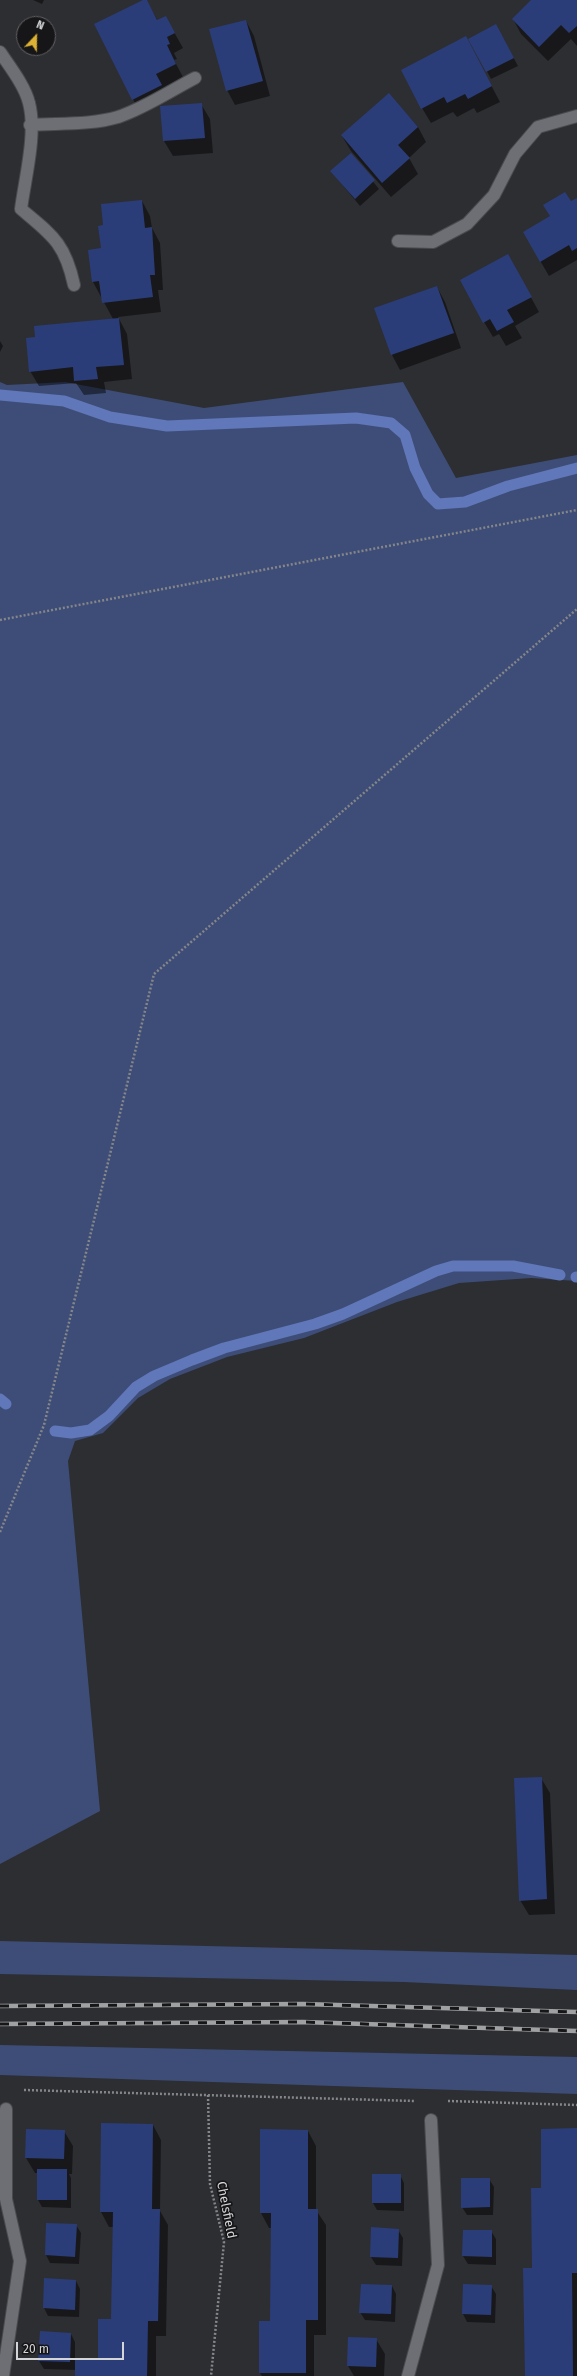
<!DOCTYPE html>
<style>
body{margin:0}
#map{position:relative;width:577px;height:2376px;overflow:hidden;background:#2d2e32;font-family:"Fira Sans",sans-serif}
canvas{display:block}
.north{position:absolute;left:16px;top:16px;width:40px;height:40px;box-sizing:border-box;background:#161618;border:1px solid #626264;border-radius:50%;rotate:22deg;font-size:11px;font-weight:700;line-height:16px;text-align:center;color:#d4d5d7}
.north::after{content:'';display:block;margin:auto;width:14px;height:18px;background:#ddb133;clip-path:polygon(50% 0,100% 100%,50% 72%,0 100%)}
.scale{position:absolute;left:16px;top:2342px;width:108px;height:18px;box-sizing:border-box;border:2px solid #d4d5d7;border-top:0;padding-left:5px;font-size:12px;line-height:14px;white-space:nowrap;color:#d4d5d7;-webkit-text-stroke:3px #161618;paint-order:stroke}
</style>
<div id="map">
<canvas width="577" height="2376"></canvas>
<div class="north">N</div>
<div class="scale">20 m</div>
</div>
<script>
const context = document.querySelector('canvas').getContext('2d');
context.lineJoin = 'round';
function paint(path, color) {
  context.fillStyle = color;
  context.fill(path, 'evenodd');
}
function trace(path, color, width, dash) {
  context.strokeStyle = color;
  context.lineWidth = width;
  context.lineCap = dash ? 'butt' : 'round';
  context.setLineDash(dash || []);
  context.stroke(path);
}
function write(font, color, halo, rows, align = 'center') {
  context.font = font + ' "Fira Sans",sans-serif';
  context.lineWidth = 3.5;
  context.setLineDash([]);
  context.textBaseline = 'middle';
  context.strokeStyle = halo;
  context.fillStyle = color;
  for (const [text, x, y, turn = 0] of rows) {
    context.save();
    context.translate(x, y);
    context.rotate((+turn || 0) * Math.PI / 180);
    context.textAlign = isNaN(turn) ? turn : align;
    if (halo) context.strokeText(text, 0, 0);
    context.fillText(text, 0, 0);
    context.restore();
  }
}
const green = new Path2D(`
 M0,382L7,385L65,382L204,408L403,382L456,478L577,455V1281L531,1278L459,1283L397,1302L304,1338L227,1357L170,1379L138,1398L103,1433L75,1441L68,1461L100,1811L0,1864Z
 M0,1941L577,1955V1990L404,1982L0,1974Z
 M0,2045L577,2057V2094L0,2075Z`);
const shadow = new Path2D(`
 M33,0H44L42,4Z
 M146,0L158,21L174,32L183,48L174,53L177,59L174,60L184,79L164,89L170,100L141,115L95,25Z
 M533,0H577V46L571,39L548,61L521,34L513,19Z
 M246,21L254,36L270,96L235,105L227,90Z
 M500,33L518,66L491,79L470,39Z
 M474,53L500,102L477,113L474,108L457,117L453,112L431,123L422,108Z
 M389,94L418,127L426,142L409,158L418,174L391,197L351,151L342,136Z
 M201,104L210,119L213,153L173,156L164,141Z
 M351,154L379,189L360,206L331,171Z
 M577,199V260L549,276L524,233Z
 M142,201L150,216L152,228L160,243L163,290H158L161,312L118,317L127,334L132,379L104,382L106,393L84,395L76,383L39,386L30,371L113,319L93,282L102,249L105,226Z
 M516,270L539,312L515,326L522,338L506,346L499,334L493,337L484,322Z
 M437,287L445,302L461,348L400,370L392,355Z
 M0,341L3,346L0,352Z
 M541,1778L550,1793L555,1914L529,1915L520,1900Z
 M153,2125L161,2140L160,2211L168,2225L166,2336H156V2376H76V2370L44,2369L39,2361L71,2334L75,2342V2359H99L112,2320L114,2227H109L101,2212Z
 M577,2129V2376H526L533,2269L542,2189Z
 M64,2131L73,2146L72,2174H69L71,2178V2208L42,2207L38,2200V2173H35L26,2158Z
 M308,2131L316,2146V2210L326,2225V2335H314V2376H262L260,2373L271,2322L272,2228H269L261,2213Z
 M400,2175L404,2183V2211L377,2210L373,2203Z
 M489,2179L494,2187L493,2215H467L462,2207Z
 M47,2224L76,2225L81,2233L79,2264L50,2263L46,2255Z
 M398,2230L403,2238L402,2266L376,2265L371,2257Z
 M464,2231H491L496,2239V2265L468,2264L463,2256Z
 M76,2281L80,2289L79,2317L48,2316L44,2308Z
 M392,2286L396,2294L395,2322L365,2320L360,2312Z
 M491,2286L496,2294L495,2323L467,2322L463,2314Z
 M376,2339L385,2354L384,2376H354L348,2366Z`);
const stream = new Path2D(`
 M0,395L64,401L110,417L167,426L356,418L391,423L405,435L415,468L428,494L438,504L465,502L508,486L577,468
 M576,1277H577
 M0,1399L6,1404
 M55,1431L71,1433L90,1430L109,1416L136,1387L154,1376L192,1360L224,1348L315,1324L343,1314L436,1271L453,1266H513L560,1275`);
const building = new Path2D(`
 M143,0H147L157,20L166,16L175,33L167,37L170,44L167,45L176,64L156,74L162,85L132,100L94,24Z
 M531,0H577V26L569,33L561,25L539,47L512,19Z
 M246,20L263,81L226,91L209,29Z
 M496,24L514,58L486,72L468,39Z
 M466,36L492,86L468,99L465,94L447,103L444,97L421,109L401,70Z
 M389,93L418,127L398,145L410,158L382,183L341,135Z
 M202,103L205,138L163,141L160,106Z
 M351,153L375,180L355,199L330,171Z
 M565,192L571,201L577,198V248L572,251L569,245L540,262L523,232L550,216L543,205Z
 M142,200L145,228L152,227L155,275H150L153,297L102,303L99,281L92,282L88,250L101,248L98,226L103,225L101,204Z
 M508,254L532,297L507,310L514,322L497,331L490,319L483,323L460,280Z
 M437,286L454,333L391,355L374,308Z
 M119,318L124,365L96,367L98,379L74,381L73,367L29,372L26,338L35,337L34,326Z
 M542,1777L547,1899L519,1901L514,1778Z
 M101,2123L153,2124L152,2209H160L158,2321H148L147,2376H75V2358H98V2319H111L113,2212H100Z
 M577,2128V2273H572L573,2376H525L523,2268H532L531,2188H541V2129Z
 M26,2129L65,2130L64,2159L25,2158Z
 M260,2129L308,2130V2209H318V2320H306V2373H259V2321H270L271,2213H260Z
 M37,2169H67V2200H37Z
 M372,2174H401V2203H372Z
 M461,2178H490V2207L461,2208Z
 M46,2223L77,2224L75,2257L45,2255Z
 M371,2227L399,2229L398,2258L370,2257Z
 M463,2230H492V2257L462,2256Z
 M44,2278L76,2280L75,2310L43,2308Z
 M361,2284L392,2285L391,2314L359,2313Z
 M463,2284L492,2285L491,2315L462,2314Z
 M40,2331L71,2333L70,2362L38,2361Z
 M348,2337L377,2338L376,2367L347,2366Z`);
const path = new Path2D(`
 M0,620L577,510
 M0,1532L44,1425L154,974L577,609
 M24,2090L415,2101
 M208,2095L210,2184L224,2242L211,2376
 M448,2101L577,2105`);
const minor = new Path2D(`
 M0,52C10,67 25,86 29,103C37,133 25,178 21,209C52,235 65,243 74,285
 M30,125C59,123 91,125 118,117C145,108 170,91 195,78
 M398,241L433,242L467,224L494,195L515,154L538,127L577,116
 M3,2376L20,2261L6,2199V2109
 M408,2376L438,2265L431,2120`);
const rail = new Path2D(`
 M0,2006L303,2004L577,2012
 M0,2024L303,2022L577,2031`);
const streetNames = [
 ["Chelsfield",226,2210,79]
];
paint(green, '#3e4d77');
paint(shadow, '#0007');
trace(stream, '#6077b9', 11);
paint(building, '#2b3d79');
trace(minor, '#4a4b4f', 14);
trace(path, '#858689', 2.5, [2, 2]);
trace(minor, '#6d6f74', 12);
trace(rail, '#a0a1a3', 4.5);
trace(rail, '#161618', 3, [9]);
write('13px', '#d4d5d7', '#161618', streetNames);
</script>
